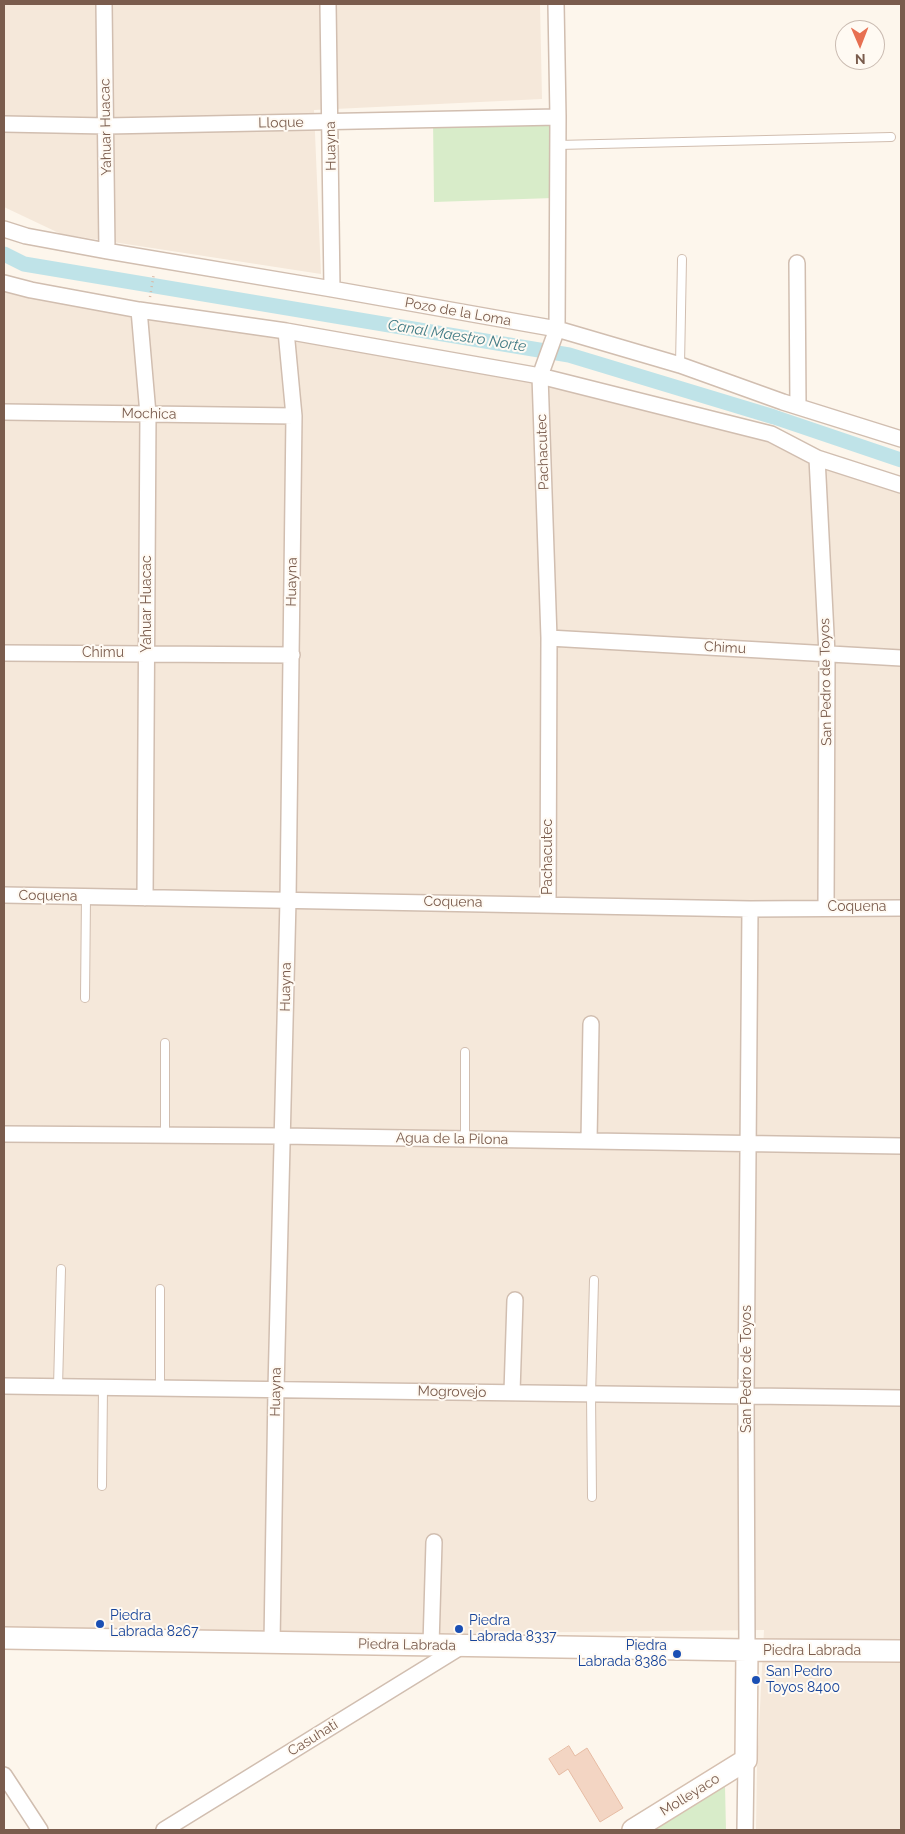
<!DOCTYPE html>
<style>
body{margin:0}
#map{position:relative;width:905px;height:1834px;overflow:hidden;background:#fdf6ec;font-family:Raleway,sans-serif}
canvas{display:block}
.frame{position:absolute;inset:0;border:5px solid #7a5c4d;pointer-events:none}
.north{position:absolute;left:835px;top:20px;width:50px;height:50px;box-sizing:border-box;background:#fffaf3;border:1px solid #cabbb1;border-radius:50%;rotate:179deg;font-size:14px;font-weight:700;line-height:20px;text-align:center;color:#7a5c4d}
.north::after{content:'';display:block;margin:auto;width:18px;height:22px;background:#e76f51;clip-path:polygon(50% 0,100% 100%,50% 72%,0 100%)}
</style>
<div id="map">
<canvas width="905" height="1834"></canvas>
<div class="frame"></div>
<div class="north">N</div>
</div>
<script>
const context = document.querySelector('canvas').getContext('2d');
context.lineJoin = 'round';
function paint(path, color) {
  context.fillStyle = color;
  context.fill(path, 'evenodd');
}
function trace(path, color, width, dash) {
  context.strokeStyle = color;
  context.lineWidth = width;
  context.lineCap = dash ? 'butt' : 'round';
  context.setLineDash(dash || []);
  context.stroke(path);
}
function write(font, color, halo, rows, align = 'center') {
  context.font = font + ' Raleway,sans-serif';
  context.lineWidth = 4;
  context.setLineDash([]);
  context.textBaseline = 'middle';
  context.strokeStyle = halo;
  context.fillStyle = color;
  for (const [text, x, y, turn = 0] of rows) {
    context.save();
    context.translate(x, y);
    context.rotate((+turn || 0) * Math.PI / 180);
    context.textAlign = isNaN(turn) ? turn : align;
    if (halo) context.strokeText(text, 0, 0);
    context.fillText(text, 0, 0);
    context.restore();
  }
}
const residential = new Path2D(`
 M4,4H540L542,99L314,110L321,274L61,234L4,207Z
 M4,276L34,284L142,304L544,370L901,480V1830H756L757,1766L764,1630L4,1638Z`);
const green = new Path2D(`
 M553,117V198L434,202L433,119Z
 M725,1786L726,1830H638Z`);
const canal = new Path2D(`
 M4,254L24,264L569,355L774,417L901,460`);
const building = new Path2D(`
 M569,1746L575,1756L587,1748L623,1808L600,1822L568,1769L559,1775L549,1759Z`);
const path = new Path2D(`
 M150,297L154,273`);
const lane = new Path2D(`
 M558,145L891,137
 M680,365L682,259
 M85,998L86,897
 M465,1052V1140
 M165,1136V1043
 M160,1289V1388
 M58,1387L61,1269
 M102,1486L103,1387
 M592,1497L591,1394L594,1280`);
const street = new Path2D(`
 M104,4L107,251
 M328,4L332,289
 M4,124L107,126L558,117
 M4,229L26,236L107,251L332,289L557,329L680,365L783,402L901,439
 M797,263L798,406
 M4,283L31,290L139,310L286,331L540,376L771,434L817,458L901,485
 M139,310L148,414L145,898
 M4,412L294,416
 M817,458L827,654L826,907
 M549,638L901,658
 M4,653L292,655
 M4,895L750,909L901,908
 M548,904L549,638L540,376L557,329L558,117L556,4
 M4,1134L282,1136L901,1146
 M589,1141L591,1024
 M4,1386L901,1398
 M512,1392L515,1300
 M272,1643L276,1389L288,900L294,416L286,331
 M431,1645L434,1542
 M747,1650L746,1395L750,909
 M4,1775L40,1830
 M164,1830L462,1646
 M745,1830L746,1760`);
const secondary = new Path2D(`
 M4,1638L747,1650L901,1651
 M633,1830L746,1760L747,1650`);
const markers = [
 [100,1624,5,"#1a4fb4"],
 [459,1629,5,"#1a4fb4"],
 [677,1654,5,"#1a4fb4"],
 [756,1680,5,"#1a4fb4"]
];
const streetNames = [
 ["Lloque",281,123,-1],
 ["Yahuar Huacac",106,127,-91],
 ["Huayna",331,146,-91],
 ["Pozo de la Loma",458,312,10],
 ["Mochica",149,414,1],
 ["Pachacutec",543,452,-92],
 ["Huayna",292,582,-89],
 ["Yahuar Huacac",147,604,-90],
 ["Chimu",725,648,3],
 ["Chimu",103,653],
 ["San Pedro de Toyos",826,682,-91],
 ["Pachacutec",548,857,-90],
 ["Coquena",48,896,1],
 ["Coquena",453,902,1],
 ["Coquena",857,907],
 ["Huayna",286,987,-89],
 ["Agua de la Pilona",452,1139,1],
 ["San Pedro de Toyos",747,1369,-90],
 ["Huayna",276,1392,-89],
 ["Mogrovejo",452,1392,1],
 ["Piedra Labrada",407,1645,1],
 ["Piedra Labrada",812,1651],
 ["Casuhati",313,1738,-32],
 ["Molleyaco",690,1795,-32]
];
const transitNames = [
 ["Piedra",110,1616],
 ["Labrada 8267",110,1632],
 ["Piedra",469,1621],
 ["Labrada 8337",469,1637],
 ["Piedra",667,1646,"right"],
 ["Labrada 8386",667,1662,"right"],
 ["San Pedro",766,1672],
 ["Toyos 8400",766,1688]
];
const waterNames = [
 ["Canal Maestro Norte",457,336,9]
];
paint(residential, '#f5e8da');
paint(green, '#d8ecc9');
trace(canal, '#bfe3e8', 15);
paint(building, '#f3d5c3');
trace(building, '#e6bba3', 1);
trace(lane, '#d1beb0', 10);
trace(street, '#d1beb0', 18);
trace(secondary, '#d6c0b0', 24);
trace(path, '#d9b8a5', 2.5, [1, 4]);
trace(lane, '#fff', 8);
trace(street, '#fff', 15);
trace(secondary, '#fff', 21);
for (const [x, y, r, color] of markers) {
  const dot = new Path2D();
  dot.arc(x, y, r, 0, 2 * Math.PI);
  context.fillStyle = color;
  context.fill(dot);
  trace(dot, '#fffaf3', 2);
}
write('14px', '#7a5c4d', '#fffaf3', streetNames);
write('14px', '#164399', '#fffaf3', transitNames, 'left');
write('italic 15px', '#437c86', '#fffaf3', waterNames);
</script>
